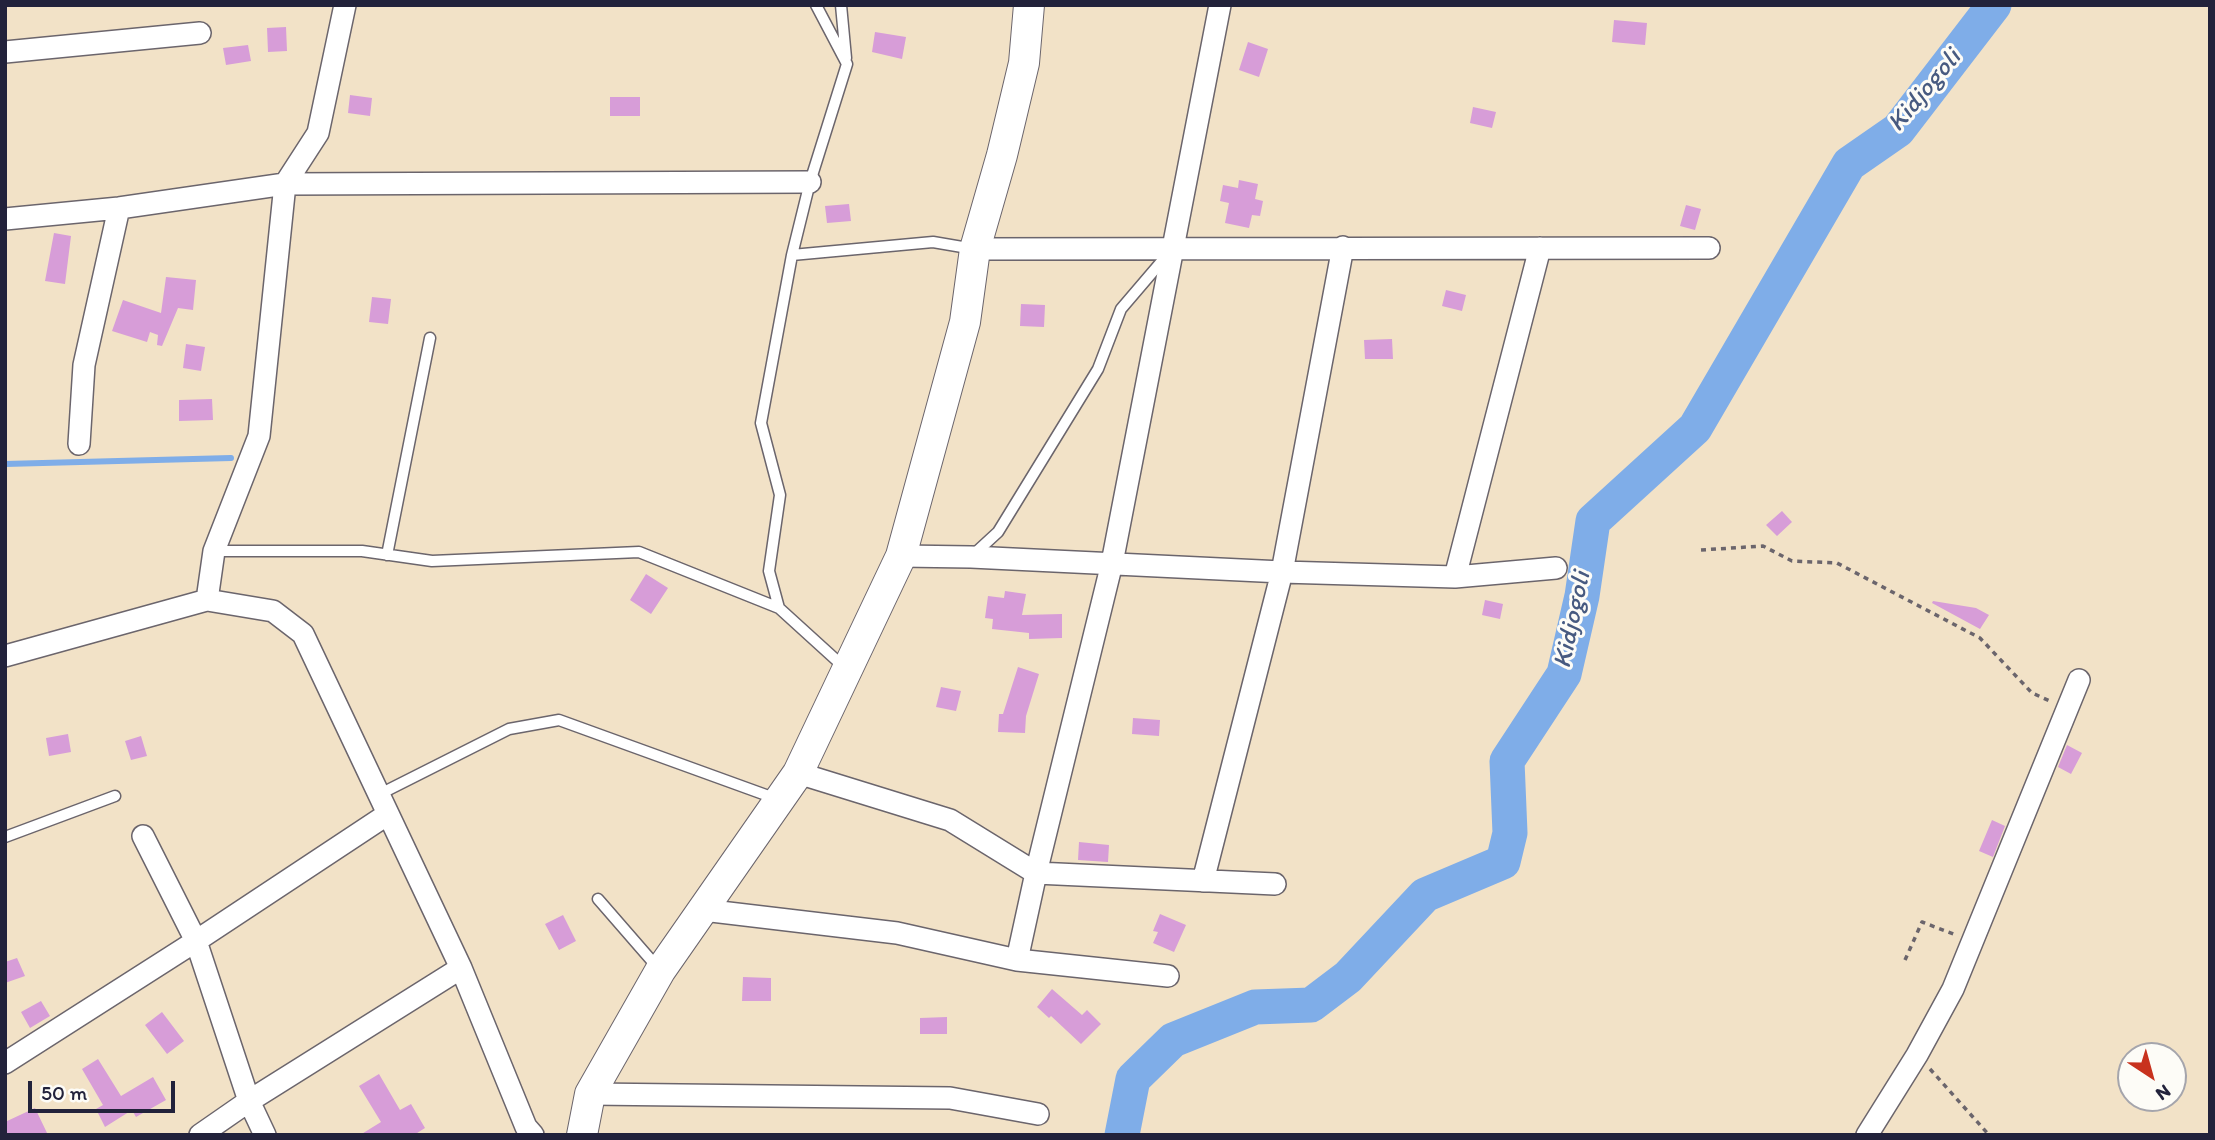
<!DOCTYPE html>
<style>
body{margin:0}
#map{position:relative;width:2215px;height:1140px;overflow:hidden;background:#f2e2c7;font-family:Itim,sans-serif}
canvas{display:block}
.frame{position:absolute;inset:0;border:7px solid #22223b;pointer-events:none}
.north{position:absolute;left:2117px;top:1042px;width:70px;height:70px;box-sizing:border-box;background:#fdfcf7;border:2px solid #a5a5ac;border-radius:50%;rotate:144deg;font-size:19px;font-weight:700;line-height:28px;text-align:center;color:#22223b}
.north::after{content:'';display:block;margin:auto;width:24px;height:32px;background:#c8321e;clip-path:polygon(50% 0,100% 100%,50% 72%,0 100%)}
.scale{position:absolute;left:28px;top:1081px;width:147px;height:32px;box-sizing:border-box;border:4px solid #22223b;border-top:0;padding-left:9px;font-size:21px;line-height:24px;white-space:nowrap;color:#22223b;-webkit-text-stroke:5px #fdfcf7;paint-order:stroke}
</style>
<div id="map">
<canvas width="2215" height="1140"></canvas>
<div class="frame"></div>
<div class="north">N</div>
<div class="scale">50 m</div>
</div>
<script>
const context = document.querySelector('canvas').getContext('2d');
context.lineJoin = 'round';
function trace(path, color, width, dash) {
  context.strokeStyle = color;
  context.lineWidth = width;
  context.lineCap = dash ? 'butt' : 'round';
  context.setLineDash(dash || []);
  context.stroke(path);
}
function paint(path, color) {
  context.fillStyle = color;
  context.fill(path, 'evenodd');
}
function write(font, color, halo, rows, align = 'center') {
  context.font = font + ' Itim,sans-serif';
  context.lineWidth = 6;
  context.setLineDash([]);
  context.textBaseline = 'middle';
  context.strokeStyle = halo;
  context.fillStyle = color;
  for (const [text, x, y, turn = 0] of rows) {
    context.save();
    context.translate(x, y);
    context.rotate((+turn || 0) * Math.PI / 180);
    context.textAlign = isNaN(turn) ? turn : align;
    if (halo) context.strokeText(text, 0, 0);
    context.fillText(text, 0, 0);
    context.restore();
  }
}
const stream = new Path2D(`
 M5,464L231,458`);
const river = new Path2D(`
 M1122,1135L1133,1079L1173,1040L1255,1007L1311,1005L1348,977L1425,895L1503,862L1510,833L1507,761L1564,674L1582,596L1593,521L1695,428L1849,164L1898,130L1994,5`);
const building = new Path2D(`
 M1614,20L1647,23L1645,45L1612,42Z
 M286,27L287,51L268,52L267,28Z
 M875,32L906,37L902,59L872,52Z
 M1248,42L1268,49L1259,77L1239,70Z
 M248,45L251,61L226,65L223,48Z
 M350,95L372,98L370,116L348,113Z
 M610,97H640V116H610Z
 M1473,107L1496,112L1492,128L1470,123Z
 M1239,180L1258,184L1255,199L1263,201L1260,216L1252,215L1249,228L1225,223L1229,203L1220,201L1223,185L1238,188Z
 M849,204L851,221L827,223L825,206Z
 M1686,205L1701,209L1695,230L1680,226Z
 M54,233L71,236L65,284L45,281Z
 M166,277L196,280L193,310L178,308L162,346L157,345L158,335L150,332L147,342L112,331L123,300L161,313Z
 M1446,290L1466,295L1462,311L1442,306Z
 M372,297L391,299L388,324L369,322Z
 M1021,304L1045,305L1044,327L1020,326Z
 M1392,339L1393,359H1365L1364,340Z
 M186,344L205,347L201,371L183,368Z
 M212,399L213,420L179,421V400Z
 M1782,511L1792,522L1777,536L1766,525Z
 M646,574L668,588L651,614L630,600Z
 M1005,591L1026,594L1022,615L1062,614V638L1029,639V633L992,629L993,619L985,618L988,596L1004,598Z
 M1485,600L1503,604L1500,619L1482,615Z
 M1933,601L1976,608L1989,615L1980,629L1932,603Z
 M1018,667L1039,674L1026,716L1025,733L998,732L999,714H1003Z
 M941,687L961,691L956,711L936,707Z
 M1133,718L1160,720L1159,736L1132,734Z
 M68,734L71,752L49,756L46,738Z
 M141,736L147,756L131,760L125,741Z
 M2067,745L2082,753L2071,774L2058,767Z
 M1992,820L2005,826L1993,857L1979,851Z
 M1079,842L1109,845L1108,862L1078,860Z
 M1160,914L1186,925L1174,952L1153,943L1158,932L1153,931Z
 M563,915L576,941L559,950L545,924Z
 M17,958L25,976L5,983V962Z
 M743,977L771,978V1001H742Z
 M1052,989L1082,1015L1087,1010L1101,1024L1081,1044L1051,1016L1049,1018L1037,1007Z
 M41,1001L50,1016L30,1028L21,1012Z
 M162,1012L184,1041L167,1054L145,1025Z
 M947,1017V1034H920V1018Z
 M98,1059L121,1096L153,1077L166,1100L136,1117L132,1110L105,1127L96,1109L103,1105L82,1069Z
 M379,1074L400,1110L411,1104L425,1128L414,1135H360L381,1122L359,1086Z
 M35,1108L48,1135H5V1122Z`);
const path = new Path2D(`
 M1701,550L1763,546L1792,561L1837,563L1980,638L2032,693L2050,701
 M1905,960L1922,922L1956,935
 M1930,1069L1989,1135`);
const lane = new Path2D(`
 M841,5L846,58
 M792,255L933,242L974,249
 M214,551H362L432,561L639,552L779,608L845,668
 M387,555L430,338
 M973,555L998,532L1098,369L1121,309L1168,254
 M779,608L769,571L780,495L761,423L792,255L810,182L847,64L816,5
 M378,795L509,729L559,720L777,799
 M5,837L115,796
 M598,899L658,968`);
const street = new Path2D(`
 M5,52L200,33
 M5,219L119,208L285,184L810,182
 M975,249L1709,248
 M79,444L84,365L119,208
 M901,556L971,557L1282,572L1455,577L1556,568
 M1455,577L1540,248
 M207,600L214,551L259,436L285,184L318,133L345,5
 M5,656L207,600L273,611L303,634L461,968L526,1127L533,1135
 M798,773L950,820L1036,873L1275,884
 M143,836L196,941L249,1101L265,1135
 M1203,881L1282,572L1343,247
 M703,910L897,933L1017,960L1168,976
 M1017,960L1036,873L1112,563L1220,5
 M5,1063L196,941L388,814
 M590,1094L950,1098L1038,1114
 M200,1135L249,1101L461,968
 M1867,1135L1917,1055L1953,989L2079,680`);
const secondary = new Path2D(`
 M582,1135L590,1094L660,971L798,773L901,556L965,322L975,249L1002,155L1024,63L1029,5`);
const waterNames = [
 ["Kidjogoli",1925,91,-50],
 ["Kidjogoli",1573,620,-78]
];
trace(stream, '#7fade8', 6);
trace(river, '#7fade8', 35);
paint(building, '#d79dd8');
trace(lane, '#6b656c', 13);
trace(street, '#6b656c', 24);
trace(secondary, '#6b656c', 32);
trace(path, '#6b656c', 3.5, [5, 5]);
trace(lane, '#fff', 10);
trace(street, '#fff', 21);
trace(secondary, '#fff', 30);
write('italic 26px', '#475a80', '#fdfcf7', waterNames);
</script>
